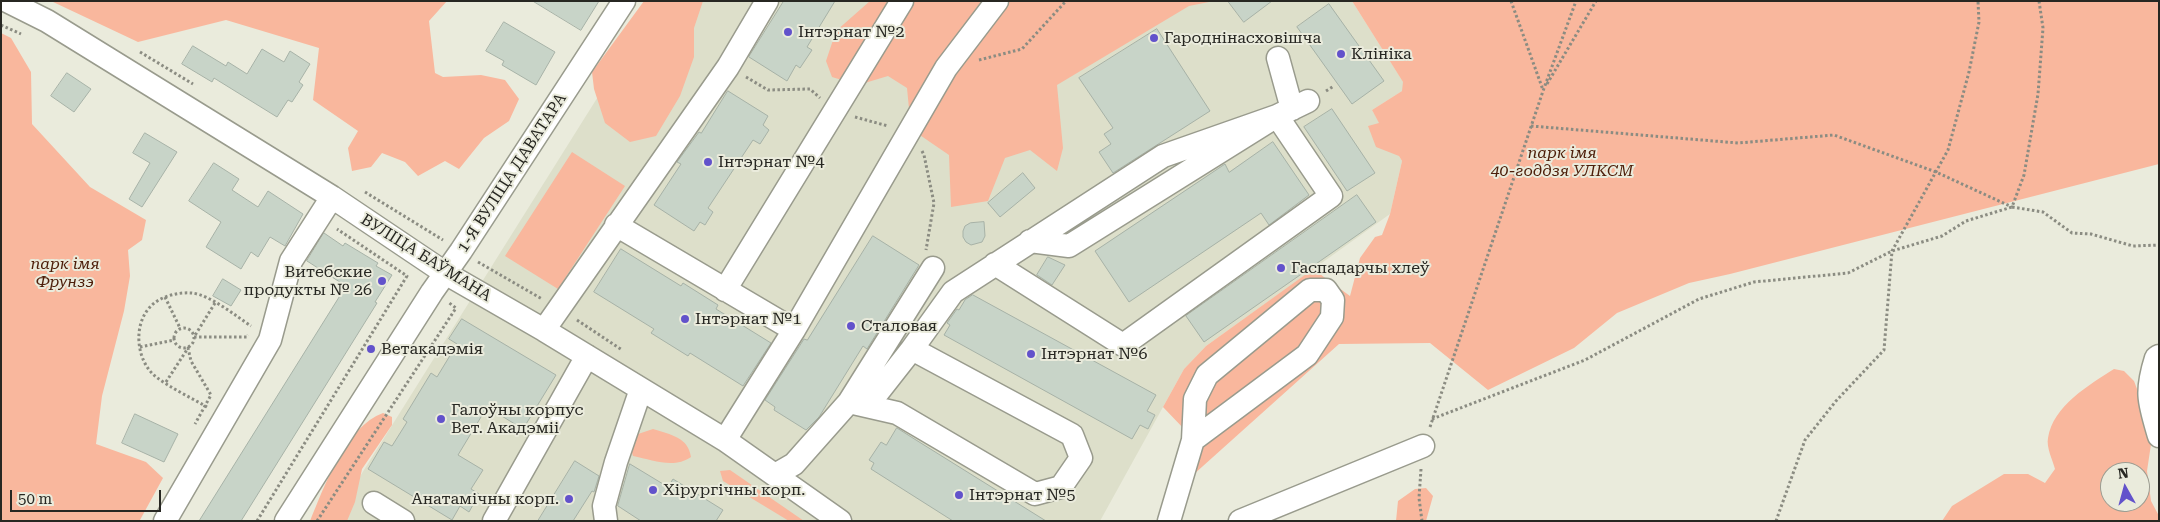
<!DOCTYPE html>
<meta charset="utf-8">
<style>
body{margin:0}
#map{position:relative;width:2160px;height:522px;overflow:hidden;background:#eaebdc;font-family:"Roboto Serif",serif}
canvas{display:block}
.frame{position:absolute;inset:0;border:2px solid #272722;pointer-events:none}
.north{position:absolute;left:2100px;top:462px;width:50px;height:50px;box-sizing:border-box;background:#eaebdc;border:1px solid #9c9d92;border-radius:50%;rotate:353deg;font-size:14px;font-weight:700;line-height:20px;text-align:center;color:#272722}
.north::after{content:'';display:block;margin:auto;width:18px;height:22px;background:#6252cb;clip-path:polygon(50% 0,100% 100%,50% 72%,0 100%)}
.scale{position:absolute;left:10px;top:490px;width:151px;height:22px;box-sizing:border-box;border:2px solid #272722;border-top:0;padding-left:6px;font-size:15px;line-height:18px;white-space:nowrap;color:#272722;-webkit-text-stroke:4px #eaebdc;paint-order:stroke}
</style>
<div id="map">
<canvas width="2160" height="522"></canvas>
<div class="frame"></div>
<div class="north">N</div>
<div class="scale">50 m</div>
</div>
<script>
const context = document.querySelector('canvas').getContext('2d');
context.lineJoin = 'round';
function paint(path, color) {
  context.fillStyle = color;
  context.fill(path, 'evenodd');
}
function trace(path, color, width, dash) {
  context.strokeStyle = color;
  context.lineWidth = width;
  context.lineCap = dash ? 'butt' : 'round';
  context.setLineDash(dash || []);
  context.stroke(path);
}
function write(font, color, halo, rows, align = 'center') {
  context.font = font + ' "Roboto Serif",serif';
  context.lineWidth = 4;
  context.setLineDash([]);
  context.textBaseline = 'middle';
  context.strokeStyle = halo;
  context.fillStyle = color;
  for (const [text, x, y, turn = 0] of rows) {
    context.save();
    context.translate(x, y);
    context.rotate((+turn || 0) * Math.PI / 180);
    context.textAlign = isNaN(turn) ? turn : align;
    if (halo) context.strokeText(text, 0, 0);
    context.fillText(text, 0, 0);
    context.restore();
  }
}
const built = new Path2D(`
 M658,1H1352L1407,88L1372,110L1402,161L1390,214L1206,346L1184,369L1100,521H332Z`);
const green = new Path2D(`
 M51,1H447L429,21L435,73L443,77L481,75L505,80L519,99L509,121L484,138L459,169L445,161L418,176L405,162L382,153L371,167L352,171L348,148L358,131L313,100L319,48L226,20L138,42Z
 M644,1H703L694,28V57L680,96L656,136L630,142L605,123L594,89L592,72Z
 M870,1H1214L1189,6L1057,85L1063,148L1057,171L1030,150L1005,158L988,201L951,207L949,155L911,129L907,88L888,76L858,85L832,77L826,61L836,31Z
 M1352,1H2159V164L1730,274L1689,283L1617,313L1574,348L1488,390L1430,343L1339,344L1193,475L1185,430L1163,407L1184,369L1206,346L1313,269L1350,296L1360,258L1375,237L1382,235L1390,214L1402,161L1399,156L1376,147L1368,126L1379,123L1372,110L1402,91L1403,82Z
 M1,33L11,38L31,72L32,124L90,187L146,220L142,240L128,250L130,276L124,311L102,396L96,444L146,462L163,478L140,520L1,521Z
 M572,152L625,186L558,289L505,256Z
 M2114,369L2124,371L2134,381L2153,431L2147,471L2151,501L2159,516V521H1942L1952,506L2004,474H2028L2045,483L2055,469C2053,461 2046,447 2048,438C2053,406 2089,385 2114,369ZM2110,472H2140V502H2110Z
 M383,413L392,417V425L362,469L355,502L347,521H310C324,487 346,426 383,413Z
 M653,429C671,435 688,437 691,457C674,469 653,460 633,456L630,446L632,436Z
 M730,470L804,521H789L723,481L720,471Z
 M1426,488L1433,496L1426,521H1396L1398,501L1415,489Z`);
const building = new Path2D(`
 M533,1H599L581,30Z
 M784,1H835L807,47L812,50L800,68L796,65L787,81L749,57Z
 M1228,1H1272L1244,22Z
 M1329,4L1384,81L1352,104L1297,27Z
 M504,22L555,52L536,85L502,65L504,61L486,51Z
 M1157,29L1210,111L1113,173L1099,152L1111,144L1104,134L1113,128L1079,78Z
 M193,46L226,66L228,62L247,74L262,49L284,62L290,51L310,64L299,82L303,85L292,102L288,100L277,117L214,78L212,82L182,64Z
 M67,73L91,89L74,112L51,96Z
 M728,91L768,116L763,125L769,130L760,144L753,140L708,208L713,212L705,225L700,222L694,231L654,205L681,164L677,162L699,132L701,133Z
 M1332,109L1375,173L1347,191L1304,127Z
 M145,133L177,152L142,207L129,199L150,163L133,153Z
 M1273,142L1309,195L1269,225L1261,213L1129,302L1095,251L1225,164L1229,172Z
 M214,163L239,179L232,190L258,207L268,191L303,214L285,246L270,237L258,257L251,252L241,269L206,247L221,222L189,201Z
 M1023,173L1035,188L1000,217L988,203Z
 M1357,195L1376,222L1204,342L1186,316Z
 M984,222L985,236L982,242L971,245L966,242L963,237V231L965,226L970,223Z
 M324,233L343,246L345,243L378,263L376,266L392,275L375,302L377,303L241,521H199L346,286L307,261Z
 M873,236L919,265L867,349L863,346L819,417L806,430L774,410L775,407L765,400L804,339L807,340Z
 M621,249L681,286L683,283L718,305L716,309L771,343L743,386L690,353L688,356L651,333L654,329L594,292Z
 M1048,257L1065,265L1052,285L1037,275Z
 M223,279L241,290L231,306L213,296Z
 M973,295L1156,395L1147,411L1155,415L1148,429L1140,425L1132,439L944,335L950,325L947,323L957,309L959,310L965,300Z
 M462,319L556,375L523,429L487,407L458,455L483,470L471,489L479,494L469,512L460,506L452,520L368,469L384,442L392,446L407,422L403,419L431,373L437,377L457,344L449,339Z
 M135,414L178,434L164,462L122,443Z
 M897,428L916,440L1046,521H953L871,469L874,463L869,460L881,442L886,445Z
 M575,461L599,476L594,492L592,491L573,521H538Z
 M630,464L668,487L673,479L723,510L716,521H641L618,506Z`);
const path = new Path2D(`
 M1511,1L1543,90
 M2039,1L2043,28L2038,94L2024,175L2012,207L2043,212L2072,233L2091,234L2133,246L2159,245
 M1,25L21,34
 M140,52L193,84
 M979,60L1022,49L1066,1
 M746,77L768,90L810,89L820,98
 M1547,84L1596,1
 M1326,91L1334,86
 M855,117L888,126
 M1531,126L1738,143L1834,135L1936,172L2012,207
 M922,151L924,155L934,203L926,250
 M365,192L443,240
 M478,262L542,299
 M165,297L180,328
 M215,303L194,337H247L248,335
 M577,320L622,350
 M174 338a10 10 0 1 1 20 0a10 10 0 1 1-20 0Z
 M140,347L174,340
 M166,382L188,348L191,361L211,395L195,424
 M207,407C190,397 170,388 155,376C136,360 133,325 150,307C160,296 178,292 192,293C210,295 236,316 251,326
 M1432,419L1585,360L1699,299L1754,282L1848,273L1892,251L1942,236L1966,221L2012,207
 M1430,427L1543,91L1576,1
 M1421,469L1419,498L1422,521
 M257,521L407,276L337,229
 M317,521L456,308L448,302
 M1776,521L1805,440L1836,401L1884,350L1892,251L1948,150L1969,72L1979,22L1978,1`);
const minor = new Path2D(`
 M7,1L47,21L332,197L445,273L544,330L725,440L840,521
 M1278,58L1292,109
 M616,225L794,330
 M995,264L1123,345L1331,196L1277,116L1069,246L1030,241
 M725,290L902,1
 M544,330L728,67L767,1
 M912,349L953,292L1163,156L1277,116L1308,101
 M2159,356L2156,358C2145,393 2149,402 2159,436
 M849,402L897,413L1035,494L1061,487L1081,458L1072,435L912,349L868,405
 M725,440L794,330L946,68L997,1
 M775,475L794,464L849,402L933,268
 M374,503L403,521
 M165,521L270,340L291,261L332,197
 M286,521L432,292L461,251L624,1
 M494,521L587,356
 M606,521L604,506L616,462L641,389
 M1169,521L1193,440L1195,399L1207,375L1310,290H1326L1333,300L1332,317L1307,355L1193,440
 M1240,521L1423,446`);
const markers = [
 [788,32,5,"#6252cb"],
 [1154,38,5,"#6252cb"],
 [1341,54,5,"#6252cb"],
 [708,162,5,"#6252cb"],
 [1281,268,5,"#6252cb"],
 [382,281,5,"#6252cb"],
 [685,319,5,"#6252cb"],
 [851,326,5,"#6252cb"],
 [371,349,5,"#6252cb"],
 [1031,354,5,"#6252cb"],
 [441,419,5,"#6252cb"],
 [653,490,5,"#6252cb"],
 [959,495,5,"#6252cb"],
 [569,499,5,"#6252cb"]
];
const poiNames = [
 ["Інтэрнат №2",798,32],
 ["Гароднінасховішча",1164,38],
 ["Клініка",1351,54],
 ["Інтэрнат №4",718,162],
 ["Гаспадарчы хлеў",1291,268],
 ["Витебские",372,272,"right"],
 ["продукты № 26",372,290,"right"],
 ["Інтэрнат №1",695,319],
 ["Сталовая",861,326],
 ["Ветакадэмія",381,349],
 ["Інтэрнат №6",1041,354],
 ["Галоўны корпус",451,410],
 ["Вет. Акадэміі",451,428],
 ["Хірургічны корп.",663,490],
 ["Інтэрнат №5",969,495],
 ["Анатамічны корп.",559,499,"right"]
];
const parkNames = [
 ["парк імя",1562,153],
 ["40-годдзя УЛКСМ",1562,171],
 ["парк імя",65,264],
 ["Фрунзэ",65,282]
];
const streetNames = [
 ["1-Я ВУЛІЦА ДАВАТАРА",512,173,-57],
 ["ВУЛІЦА БАЎМАНА",426,258,32]
];
paint(built, '#dddfca');
paint(green, '#f9b79d');
paint(building, '#c8d4c8');
trace(building, '#a7b2a7', 1);
trace(minor, '#999b8d', 25);
trace(path, '#8b8c82', 3, [2.5, 2.5]);
trace(minor, '#fff', 22);
for (const [x, y, r, color] of markers) {
  const dot = new Path2D();
  dot.arc(x, y, r, 0, 2 * Math.PI);
  context.fillStyle = color;
  context.fill(dot);
  trace(dot, '#eaebdc', 2);
}
write('16px', '#272722', '#eaebdc', poiNames, 'left');
write('italic 16px', '#4d1e09', '#eaebdc', parkNames);
write('16px', '#272722', '#eaebdc', streetNames);
</script>
